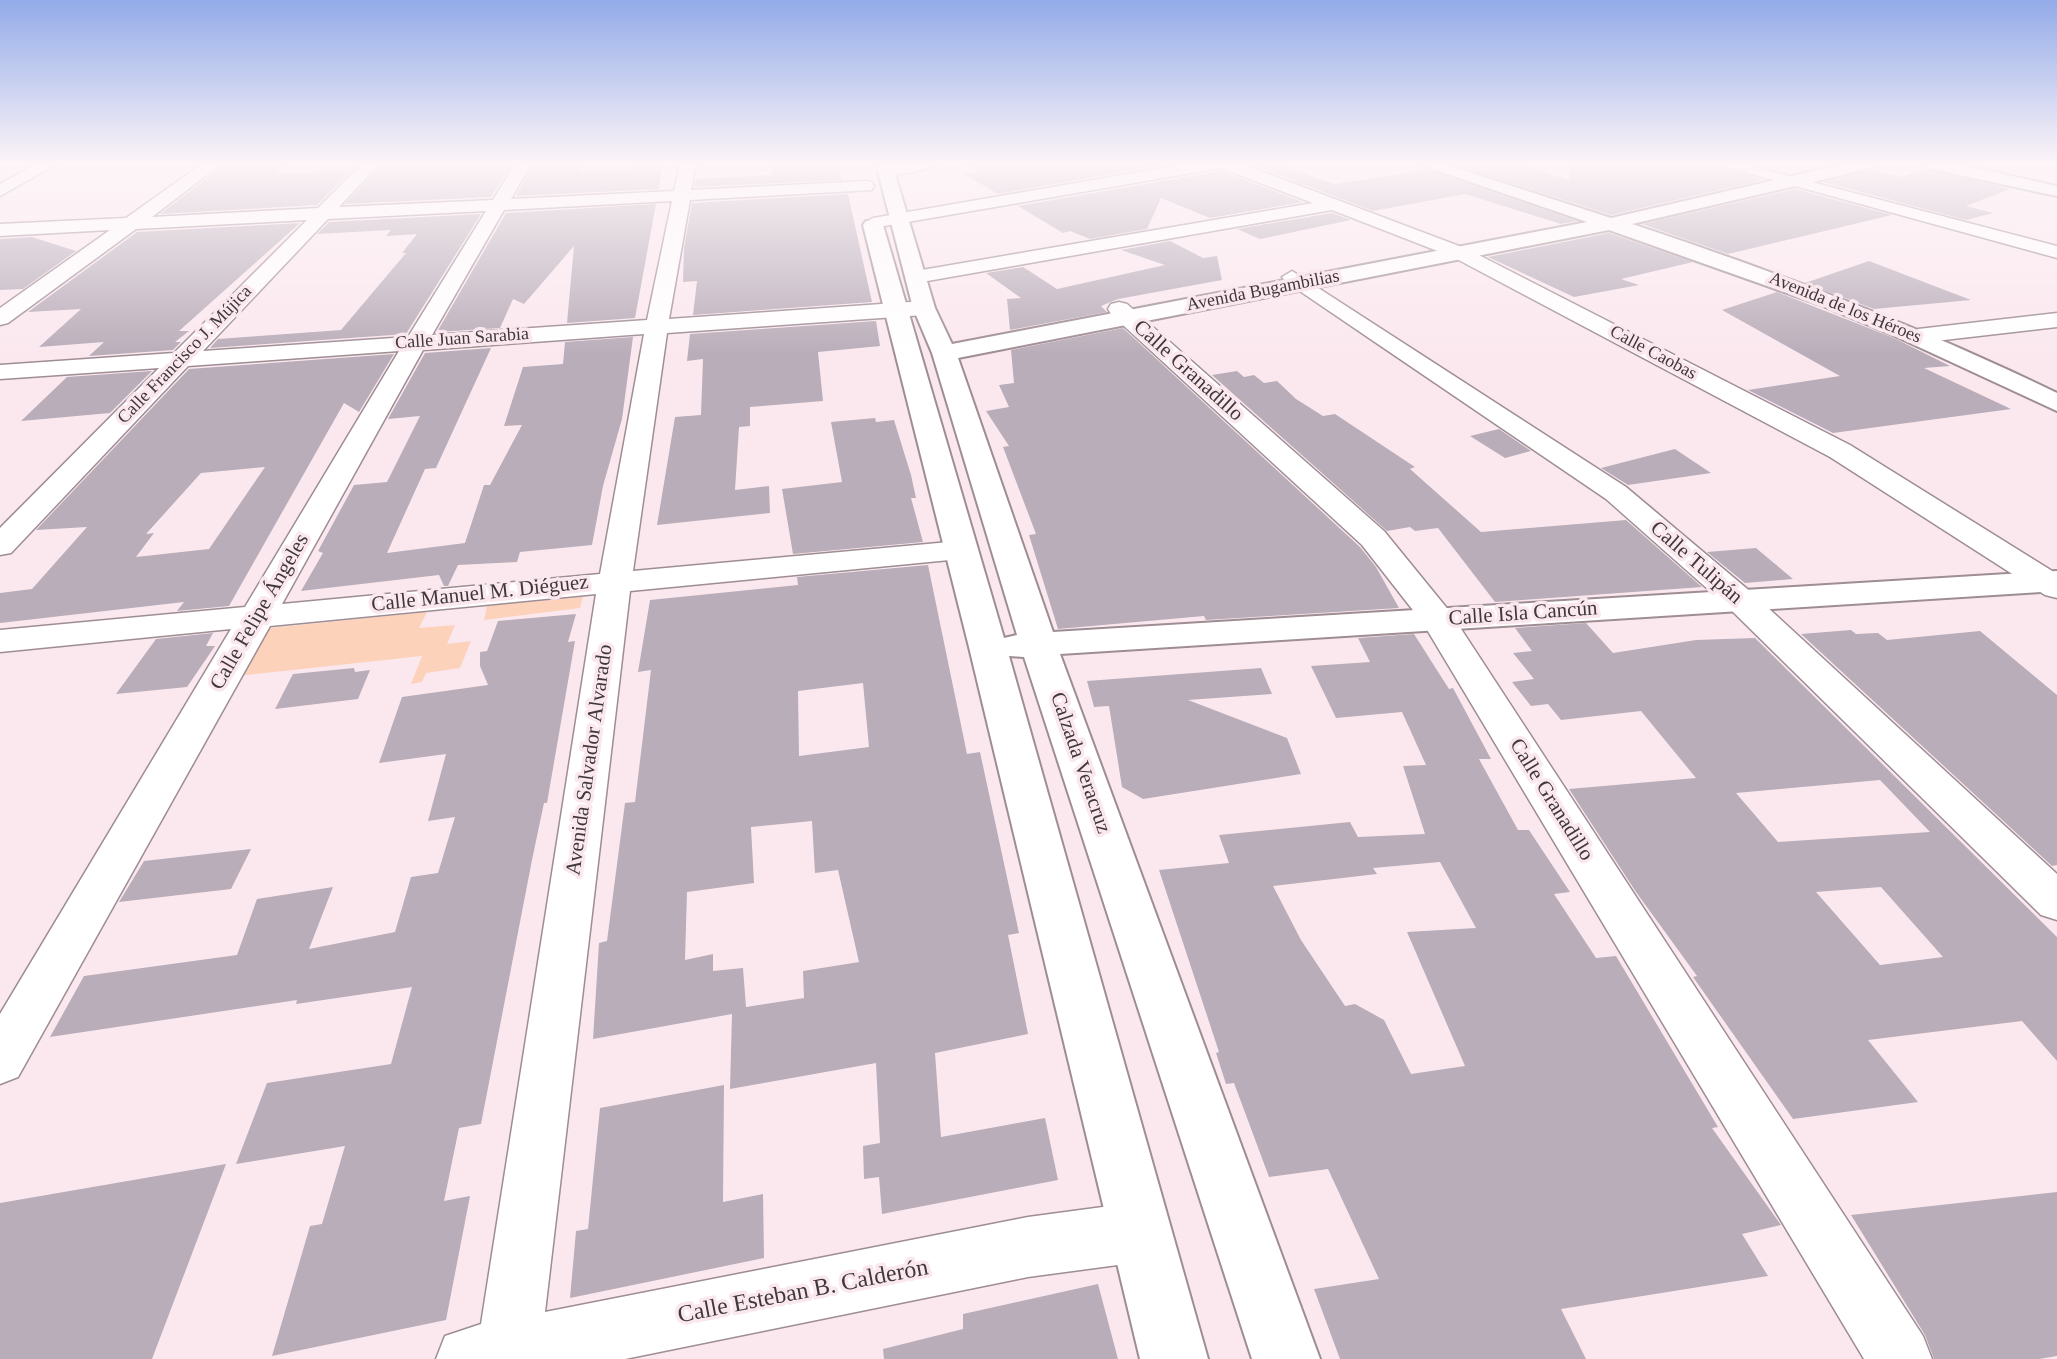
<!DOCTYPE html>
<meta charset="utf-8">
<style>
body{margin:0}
canvas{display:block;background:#fbe8ef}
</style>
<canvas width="2057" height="1359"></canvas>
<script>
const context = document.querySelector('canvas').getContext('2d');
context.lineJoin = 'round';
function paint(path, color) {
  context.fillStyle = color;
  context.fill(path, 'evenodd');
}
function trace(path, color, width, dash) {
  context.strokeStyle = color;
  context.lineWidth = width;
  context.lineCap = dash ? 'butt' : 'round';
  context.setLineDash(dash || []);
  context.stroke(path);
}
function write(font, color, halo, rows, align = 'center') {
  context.font = font + ' "Times New Roman",serif';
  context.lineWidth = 7;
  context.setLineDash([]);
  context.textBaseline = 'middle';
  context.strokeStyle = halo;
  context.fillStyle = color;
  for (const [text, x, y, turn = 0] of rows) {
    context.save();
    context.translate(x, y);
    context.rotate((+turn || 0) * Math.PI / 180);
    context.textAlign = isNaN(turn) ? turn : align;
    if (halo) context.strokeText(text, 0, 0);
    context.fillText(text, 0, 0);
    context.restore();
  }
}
const green = new Path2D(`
 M583,597L580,608L484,620L487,606Z
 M427,612L419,628L455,625L447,644L471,641L460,668L426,673L422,682L411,684L422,656L237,676L261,629Z`);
const building = new Path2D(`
 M284,164L277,174L352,170L317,205L160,214L223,166Z
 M382,164H512L491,197L345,204Z
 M533,164H582L579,172L636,169L638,164H662L659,189L516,196Z
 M771,164H838L842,180L694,187L696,179L772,175Z
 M965,164H1168L998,194L962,173L977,172Z
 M1278,164L1334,184L1428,170L1577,221L1561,224L1465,194L1373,211L1253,165Z
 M1518,164L1569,180L1571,164H1713L1763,180L1611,215L1458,166Z
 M1926,169L2010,189L1966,206L1993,213L1966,220L1823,182L1872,170L1899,177Z
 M1221,171L1303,202L1210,218L1161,198L1147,229L1090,239L1070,231L1063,233L1018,206Z
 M1795,189L1892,215L1728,254L1642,224Z
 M848,194L872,302L693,315L697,281L683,282L684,248L692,203Z
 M656,204L635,318L567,323L574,246L524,304L513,299L500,328L437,332L506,213Z
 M1332,213L1351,220L1260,239L1237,229Z
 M481,214L406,334L210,348L218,339L341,330L406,253H402L417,234L386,236L391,230L317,234L329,222Z
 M300,223L179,331H189L175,342H181L173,350L89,356L104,342L39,347L81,309L28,312L137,232Z
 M1609,233L1693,262L1621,279L1639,285L1574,297L1488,257Z
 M32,237L76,251L23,289L0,290V239Z
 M1170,241L1203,258L1217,256L1222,280L1118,299L1101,306L1107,312L1010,330L1007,299L1021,298L986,273L1023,267L1057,289L1165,265L1121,250Z
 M1869,261L1971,300L1874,309L1805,283Z
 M1777,292L1894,338L1950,366L1924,368L2011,409L1833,433L1748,390L1840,376L1722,310Z
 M876,321L880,346L818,352L823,401L750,407V426L739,427L735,490L769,486L770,513L657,525L675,417L701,415L703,359L687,361L690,334Z
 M1123,328L1360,547L1376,567L1399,608L1206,620L1204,616L1058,629L1029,535L1036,534L1003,447L1009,446L986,411L1009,407L999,385L1014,383L1011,350Z
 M633,337L622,419L603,486L592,545L520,552L517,562L458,565L448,586H444L439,575L301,591L323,553L318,551L354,485L387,482L420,416L388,419L425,353L491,348L436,468L425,469L387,553L465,543L484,485H490L522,425L504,426L523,367L563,364L565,342Z
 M394,354L359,412L344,403L229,606L177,611L184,602L0,623V593L32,589L87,527L36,530L189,369ZM265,467L209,549L136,557L154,533L146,534L201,473Z
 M152,371L110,413L21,421L67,377Z
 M1237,371L1244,377L1254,375L1264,383L1277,381L1296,399L1323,416L1335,414L1415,467L1410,469L1481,532L1626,520L1702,587L1495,602L1438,528L1415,531L1410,527L1387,531L1212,375Z
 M875,418L876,422L894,420L911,475L916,498H911L923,542L793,554L782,489L842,482L831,422Z
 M1499,429L1531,451L1505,458L1470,436Z
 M1675,449L1711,473L1628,485L1601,468Z
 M1756,548L1793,579L1745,583L1707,552Z
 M928,565L967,754L980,752L1019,933L1008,935L1028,1034L935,1053L941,1137L1045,1118L1058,1180L882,1214L879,1177L864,1179L863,1146L880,1143L876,1063L730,1089L732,1014L593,1039L599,943L607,941L625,803L635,802L651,670L638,672L650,600L798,585L797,577ZM863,683L869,747L799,756L798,691ZM812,821L815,873L838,870L859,962L803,971L804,998L746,1007L743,968L713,971V954L685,960L687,892L754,883L751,827Z
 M576,614L568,642L575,641L547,803H544L532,860L481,1124L459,1128L444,1201L470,1196L446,1320L272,1356L310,1226L322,1224L345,1146L236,1164L267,1083L391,1064L412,987L296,1004L297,1000L50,1037L84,976L237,955L257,899L333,887L309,949L395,932L411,877L438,873L455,817L428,821L446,754L379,763L402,697L488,685L480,666V652L487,651L498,621Z
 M1586,623L1613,653L1696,640L1755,638L2057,937V1061L2022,1021L1868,1040L1918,1102L1793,1119L1693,977L1697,976L1636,892L1569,789L1696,778L1641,711L1561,720L1548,704L1531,706L1512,682L1534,679L1513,653L1532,651L1515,628ZM1880,780L1930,832L1778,842L1736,793ZM1881,887L1943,957L1880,965L1816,892Z
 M1851,630L1856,634L1878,633L1887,640L1980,631L2057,695V865L2052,866L1801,634Z
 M213,633L206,646H215L187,687L116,694L156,639Z
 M1414,634L1449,689L1453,688L1491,759H1479L1518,830H1529L1570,892L1554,894L1596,958L1616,956L1718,1127L1712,1128L1781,1225L1742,1234L1768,1276L1561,1309L1586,1359H1340L1314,1289L1379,1279L1328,1169L1269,1177L1234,1083L1226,1084L1216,1053L1219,1052L1159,870L1229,863L1219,835L1350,822L1358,837L1425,834L1403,766L1426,765L1402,712L1336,718L1311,666L1370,662L1358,638ZM1440,862L1476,928L1407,932L1465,1066L1411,1074L1384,1020L1355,1004L1345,1006L1301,940L1273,886L1377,874L1373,868Z
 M354,668L355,672L370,670L358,699L275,709L293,674Z
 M1261,668L1272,694L1188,700L1287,738L1301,774L1143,799L1122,787L1109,706L1094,707L1087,681Z
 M251,849L231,889L119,902L144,861Z
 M724,1085L723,1202L763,1194L764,1258L570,1298L576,1231L588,1229L600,1108Z
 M226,1164L152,1359H0V1203Z
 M2057,1192V1356L2039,1359H1934L1925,1335L1851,1215Z
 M1098,1284L1118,1359H884L883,1349L963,1329V1314Z`);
const street = new Path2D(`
 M36,164H57L0,196V184Z
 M202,164H221L152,217L318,208L362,164H379L339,207L493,200L515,164H531L511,199L674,191L680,164H696L691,190L866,181L872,182L874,186L872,190L690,200L669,319L924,301L935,308L924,315L667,333L633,571L960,541L971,543L976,550L971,557L960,559L630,591L545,1312L1028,1217L1140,1202L1161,1211L1170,1232L1161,1253L1140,1262L1028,1277L625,1359H436L445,1336L481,1324L596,594L270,626L18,1077L0,1084V1014L231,629L0,652V630L245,607L399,351L188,366L11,553L0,555V528L159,368L0,379V365L174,353L307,220L136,229L8,323L0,325V308L110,230L0,236V224L126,218ZM672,201L647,320L432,335L504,210ZM486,211L408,337L203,351L328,219ZM644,334L600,574L282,604L423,350Z
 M891,164H935C925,172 888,179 878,170Z
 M1186,164H1242L1467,249L1850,445L2057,574V598L2045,595L1830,457L1453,257L1332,210L916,283L906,277L916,271L1313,203L1221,168L873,228L864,223L873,218Z
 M1715,164H1743L2057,246V258Z
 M1292,271L1626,487L1752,593L2057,874V920L2041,915L1728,607L1606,499L1285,281L1282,277Z
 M1119,302L1127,304L1384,531L1450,612L1923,1336L1932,1359H1864L1423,623L1362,545L1111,314L1108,309L1111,304Z
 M2057,313V327L1918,343L1907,336L1918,329Z`);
const secondary = new Path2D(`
 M876,164H892L935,308L952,344L1587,222L1418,164H1444L1611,218L1844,164H1876L1868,169L1632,224C1777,272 1919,326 2057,393V411L1895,336L1818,304L1609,230L958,358L1053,632L2057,571V591L1060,654L1320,1359H1252L1024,657L1009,656L1208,1359H1140L969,647L863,225L866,221H880L883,225L1004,638L1017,635L932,353L913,308Z
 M1923,164H1957L2057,186V196L1931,169Z`);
const farStreetnames = [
 ["Avenida Bugambilias",1263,291,-11],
 ["Avenida de los Héroes",1845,308,22],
 ["Calle Juan Sarabia",462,339,-4],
 ["Calle Caobas",1653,353,28],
 ["Calle Francisco J. Mújica",185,355,-46]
];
const streetNames = [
 ["Calle Granadillo",1188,371,42],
 ["Calle Tulipán",1696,563,41],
 ["Calle Manuel M. Diéguez",480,594,-6],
 ["Calle Felipe Ángeles",260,612,-60],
 ["Calle Isla Cancún",1523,614,-4],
 ["Avenida Salvador Alvarado",590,760,-82],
 ["Calzada Veracruz",1080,763,71],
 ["Calle Granadillo",1551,800,58]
];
const nearStreetnames = [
 ["Calle Esteban B. Calderón",803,1292,-11]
];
paint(green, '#fdd2bb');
paint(building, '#b9adb9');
trace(street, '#9e8d93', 3);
trace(secondary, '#9e8d93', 4);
paint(street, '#fff');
paint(secondary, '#fff');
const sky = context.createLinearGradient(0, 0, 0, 355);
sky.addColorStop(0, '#93abe9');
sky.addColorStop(0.46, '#fdf5f8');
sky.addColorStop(1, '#fdf5f800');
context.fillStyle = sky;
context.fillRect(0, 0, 2057, 355);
write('18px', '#3f383b', '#fbe8ef', farStreetnames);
write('21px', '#3f383b', '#fbe8ef', streetNames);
write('24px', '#3f383b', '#fbe8ef', nearStreetnames);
</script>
